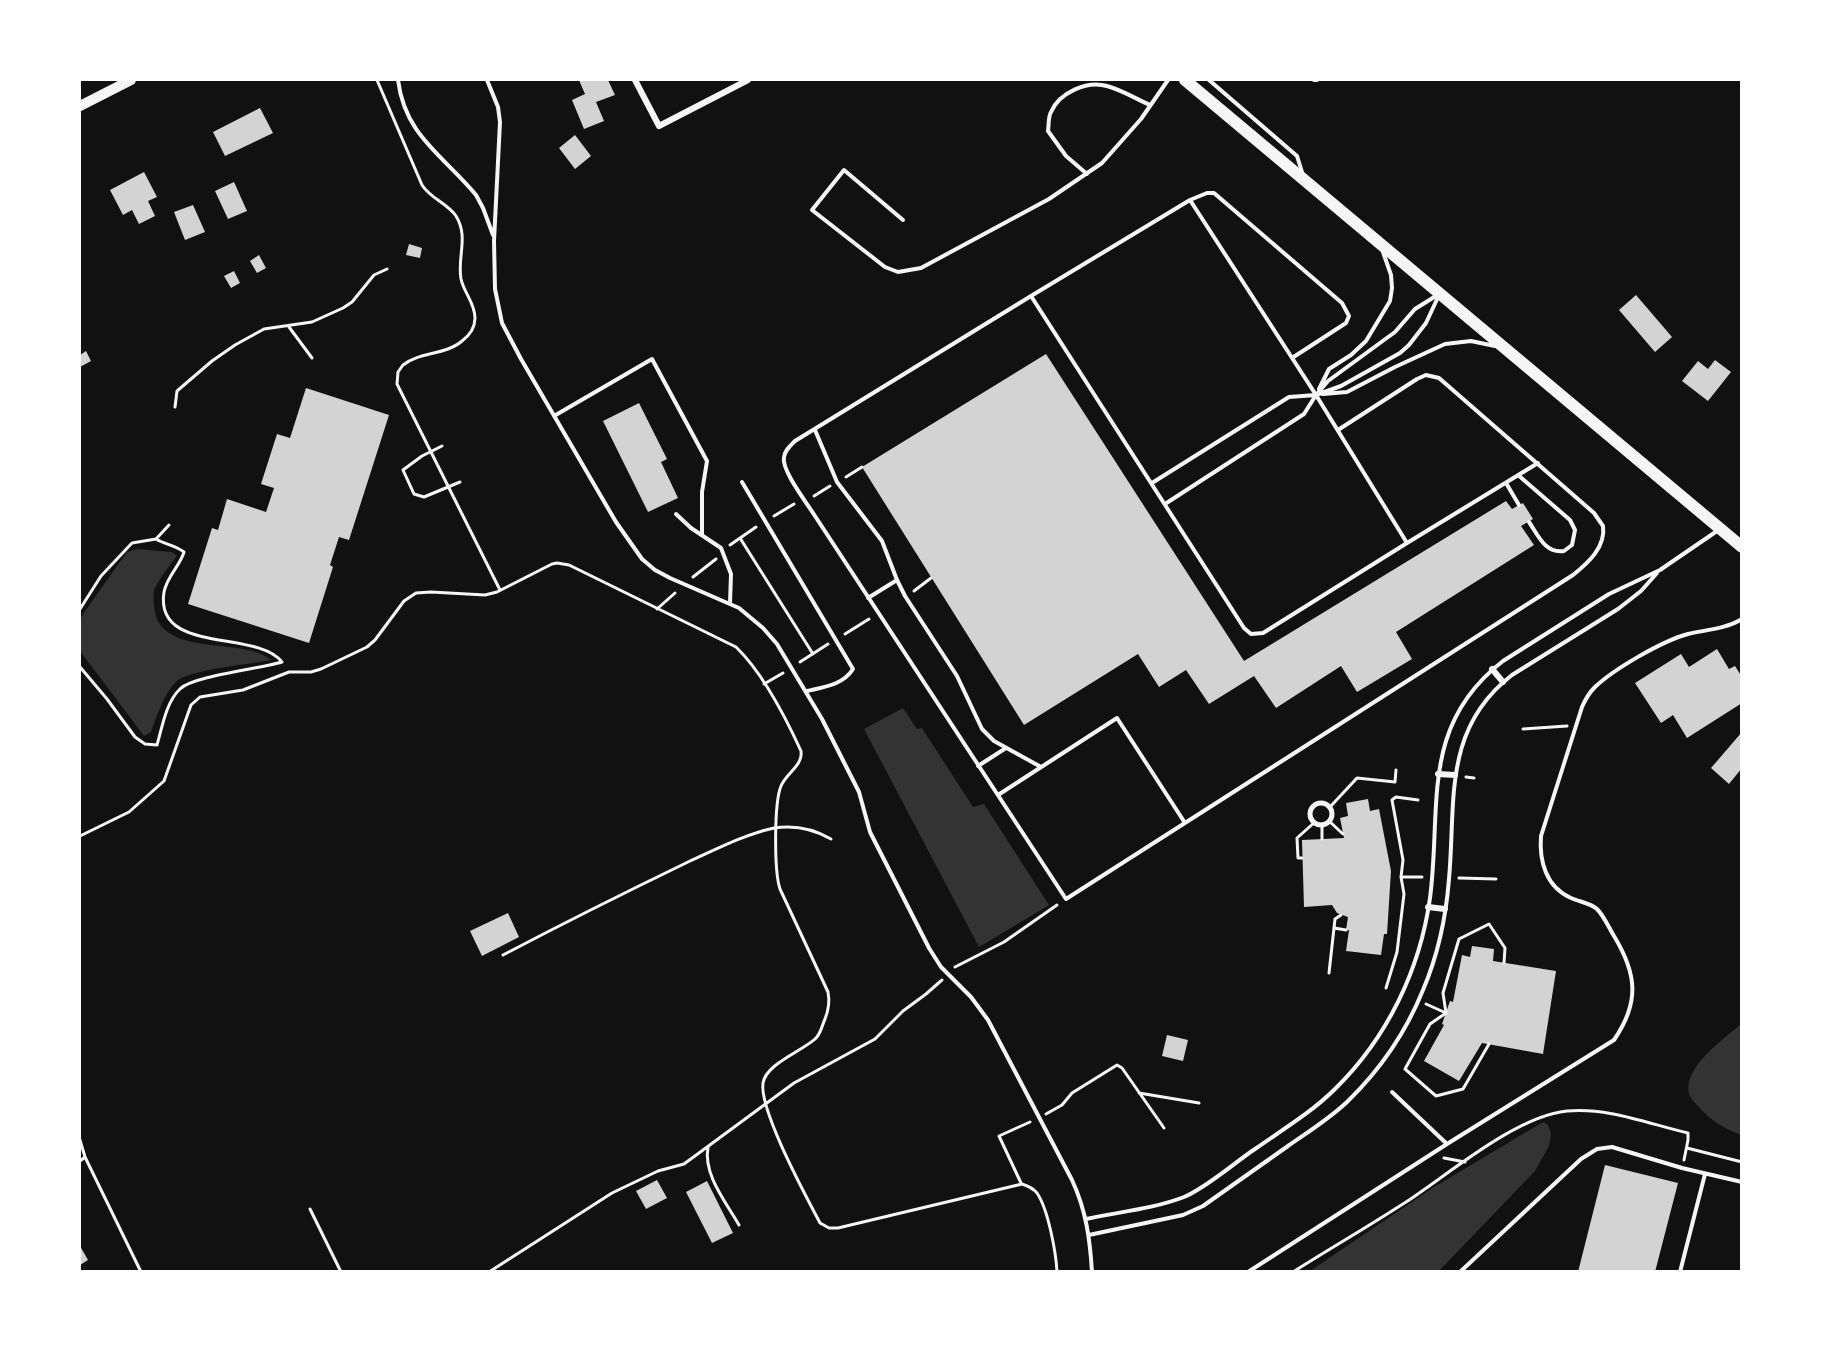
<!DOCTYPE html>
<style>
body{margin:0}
#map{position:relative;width:1821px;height:1351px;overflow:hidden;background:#111;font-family:Rubik,sans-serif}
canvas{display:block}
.frame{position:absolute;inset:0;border:81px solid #fff;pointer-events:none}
</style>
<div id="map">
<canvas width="1821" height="1351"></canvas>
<div class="frame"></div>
</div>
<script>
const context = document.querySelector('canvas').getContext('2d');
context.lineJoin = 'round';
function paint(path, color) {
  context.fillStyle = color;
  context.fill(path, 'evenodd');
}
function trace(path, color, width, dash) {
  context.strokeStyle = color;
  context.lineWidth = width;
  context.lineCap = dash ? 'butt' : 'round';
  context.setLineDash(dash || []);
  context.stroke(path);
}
const water = new Path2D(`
 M137,549L172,552L177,556C171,563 157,582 154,591C153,595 154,601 154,605C157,660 242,635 271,660C252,664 186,670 176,682C163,695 157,716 151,732L144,736L80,651V621L83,614L127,552Z
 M903,708L917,729L922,728L973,807L984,804L1049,905L979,947L864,729Z
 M1741,1024V1135C1726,1129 1709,1120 1699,1107C1696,1104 1692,1100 1690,1096C1680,1069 1724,1039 1741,1024Z
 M1543,1122L1548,1125L1551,1134L1549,1146L1535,1171L1439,1271H1310L1434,1187Z`);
const building = new Path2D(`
 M579,80H608L615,95L596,102L604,121L584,129L572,100L585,94Z
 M260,108L273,133L225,156L213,132Z
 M575,135L591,156L575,169L559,148Z
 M144,172L157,197L148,201L155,216L139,224L132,210L123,215L110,190Z
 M234,182L247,211L228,219L215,191Z
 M193,205L205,232L185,240L174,212Z
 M409,244L422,248L420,258L406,255Z
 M259,255L266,268L257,273L250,261Z
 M234,271L240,283L231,288L224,276Z
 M1636,295L1672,337L1655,352L1619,310Z
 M86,351L91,361L80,367V355Z
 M1046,354L1244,661L1506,501L1512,509L1523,503L1533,519L1521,526L1534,545L1396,632L1412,659L1357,692L1341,666L1276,708L1254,676L1209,704L1186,670L1159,687L1138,654L1024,725L862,467Z
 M1715,360L1731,372L1708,401L1682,381L1698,361L1708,369Z
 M306,388L389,415L349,540L339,537L330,565L333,567L309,643L188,604L212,528L218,530L227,499L266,512L274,488L261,484L277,434L290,438Z
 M639,403L667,459L661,462L678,498L648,512L603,421Z
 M1717,649L1729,669L1735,666L1742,677V703L1687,738L1673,715L1661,723L1635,683L1681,654L1689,667Z
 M1742,732V768L1729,784L1711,768Z
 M1368,799L1370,811L1379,809L1391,871L1387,934H1384L1381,955L1346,951L1349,930H1346L1348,917L1337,913L1332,905L1304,907L1302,840L1344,838L1340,818L1348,816L1346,803Z
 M508,913L519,937L482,956L470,931Z
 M1472,946L1494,949L1493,961L1556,971L1543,1054L1482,1043L1459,1081L1424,1061L1444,1025L1442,1024L1450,1001L1453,1002L1462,955L1470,957Z
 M1167,1035L1188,1040L1183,1061L1162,1056Z
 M1605,1165L1678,1183L1655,1272H1578Z
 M657,1180L667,1198L646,1209L636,1191Z
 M707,1181L733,1233L712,1243L686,1192Z
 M80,1246L88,1260L80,1265Z`);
const path = new Path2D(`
 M377,80L422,185C431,199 447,203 456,216C469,237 457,257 461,279C464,293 475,303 475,318C475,327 470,335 462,341C446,355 419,352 403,365L398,372L397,384L500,590
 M289,327L312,358
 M175,407L177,391L212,361L235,345L264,329L312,322L343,308L352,302L374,275L387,269
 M442,446L422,456L403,470L414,494L424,497L460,482
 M846,477L862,467
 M814,496L830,486
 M774,516L794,504
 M740,538L813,654
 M730,545L756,527
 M693,577L716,559
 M914,591L931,578
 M80,609L101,576L132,543L156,539L169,525
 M657,609L675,593
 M845,634L869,619
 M800,662L828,644
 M80,667L107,699L135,737L145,744L157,745C162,728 166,702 180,689C193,676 259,669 282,662C257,629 154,655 164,592C167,576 180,566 184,552C175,545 166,545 156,539
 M764,684L783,673
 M1523,729L1567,726
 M1466,777L1474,778
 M1330,807L1357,778L1395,782L1396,770
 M1329,821L1343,834
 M80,836L129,812L164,781L191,705L200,697L243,690L289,672H311L321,669L367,647L375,640L404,601L416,593L431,592L485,595L497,592L552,564L557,563L569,565L736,647C763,673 785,716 801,751C803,766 786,773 781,786C774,803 774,871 780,889L828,992C830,1002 829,1009 825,1019C822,1025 821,1034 815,1039C802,1051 766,1064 763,1083C759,1110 806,1196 820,1223L829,1228H838L1022,1184C1028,1186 1033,1188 1037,1193C1048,1209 1056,1252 1057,1272
 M1322,839V824
 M1302,858H1298L1297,838L1315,822
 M1402,877H1422
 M1459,878L1496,879
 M1334,928L1346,930
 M503,955C564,923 626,892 688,862C717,849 743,835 774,828C794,825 814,829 831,839
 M955,967L1004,942L1057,905
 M1329,973L1335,919L1341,915
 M1386,988L1397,952L1404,894L1401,877L1403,860L1392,800L1396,797L1418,800
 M1426,1004L1446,1013
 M1489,1044L1463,1089L1436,1096L1405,1069L1430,1024L1446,1013L1443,993L1459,939L1489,924L1505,948L1504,963
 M1139,1093L1199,1103
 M1046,1114L1062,1105L1072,1093L1117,1065L1122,1068L1164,1128
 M80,1140L85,1157L141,1272
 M708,1147C703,1175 726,1202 739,1225
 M1687,1148L1742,1162
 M1444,1158L1465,1162
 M80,1161L85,1157
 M1021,1183L999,1136L1030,1122
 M310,1209L341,1272
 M489,1272L612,1193L658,1171L684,1164L794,1083L875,1039L903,1011L926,994L942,980
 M1293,1272C1331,1248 1369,1226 1406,1202C1449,1174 1516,1116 1567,1111C1607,1107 1649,1124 1688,1133V1140L1684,1160`);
const service = new Path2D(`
 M398,80C405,136 443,155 476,195L483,208L493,235
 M487,80L498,107L500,122L494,241L495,289L502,323L521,359L616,522L642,559L655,570L670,578L739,608L763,628L777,644L822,719L859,792L870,832L929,948L941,967L971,997L988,1020L1072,1180C1086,1210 1090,1239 1092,1272
 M1209,80L1297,156L1302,172
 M1314,80H1317
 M1087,174L1066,156L1048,131C1049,125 1048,117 1051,112C1059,93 1087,80 1107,86C1122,90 1136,99 1150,105
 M1190,200L1316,395L1407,543L1263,633L1251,634L1244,628L1031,296Z
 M1190,200L1207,193H1214L1342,303L1349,316L1346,323L1292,358
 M903,220L844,170L812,210L885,267L898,272L921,268L1049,199L1102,163L1141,119L1168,80
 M1031,296L795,441C790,446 785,450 784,457C781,470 807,503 815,516L1066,899L1573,575C1588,563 1606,547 1603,526L1594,513L1439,378L1426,375L1417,379L1338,430
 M1319,389L1329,369L1351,355L1366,341L1390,301L1392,288L1391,275L1383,252
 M1323,394L1347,392L1395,367L1445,344L1471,341L1495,346
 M554,416L652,359L707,461L702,492V535
 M815,430L837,482L882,541L897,580L905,596L957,676L982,729L994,741L1041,767
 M1518,475L1570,520L1575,530L1572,545L1564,551C1545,554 1538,535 1529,522
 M742,482L853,669C843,685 824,687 807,691
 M1152,483L1289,397L1316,395L1328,381L1395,332L1415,309L1439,294
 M1506,483L1519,505
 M1165,504L1304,414L1316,395L1341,386L1400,353L1409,345L1426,323L1439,295
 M676,514L691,528L721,548L731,574L730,603
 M1407,543L1538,463
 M868,598L897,580
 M978,766L1006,748
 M998,795L1117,718L1185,823
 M1392,1092L1447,1144
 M1086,1219C1118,1212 1153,1209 1184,1197C1206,1188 1234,1163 1255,1149C1282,1130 1312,1112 1335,1089C1387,1038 1420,970 1430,898C1442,807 1419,726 1503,661L1609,594L1660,570L1717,531
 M1089,1235L1183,1215L1203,1206C1231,1186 1260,1166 1288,1146C1308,1132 1329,1119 1347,1102C1379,1071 1406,1032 1423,990C1438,955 1446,917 1449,879C1456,802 1442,729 1512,675L1618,609L1641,591L1657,573
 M1248,1272L1447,1144L1614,1040C1640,1002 1637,974 1614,936C1609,928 1604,916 1597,909C1590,903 1580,902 1571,898C1546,887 1539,861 1541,836L1582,707C1585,700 1589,693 1595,687C1614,669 1662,641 1688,634C1705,630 1726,629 1742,619
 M1460,1272L1581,1159L1597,1149L1612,1147L1682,1168L1742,1182
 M1680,1272L1705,1174`);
const pedestrian = new Path2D(`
 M1310 814a11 11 0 1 1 22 0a11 11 0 1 1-22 0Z`);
const minor = new Path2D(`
 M635,80L659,126L748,80
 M1492,669L1503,682
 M1438,774L1455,775
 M1428,907L1445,909`);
const tertiary = new Path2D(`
 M80,106L131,80`);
const primary = new Path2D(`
 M1185,80L1742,547`);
paint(water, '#333');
paint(building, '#d3d3d3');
trace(path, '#f5f5f5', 3);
trace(service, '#f5f5f5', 4);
trace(pedestrian, '#f5f5f5', 5);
trace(minor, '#f5f5f5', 6);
trace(tertiary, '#f5f5f5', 10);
trace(primary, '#f5f5f5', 12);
</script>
